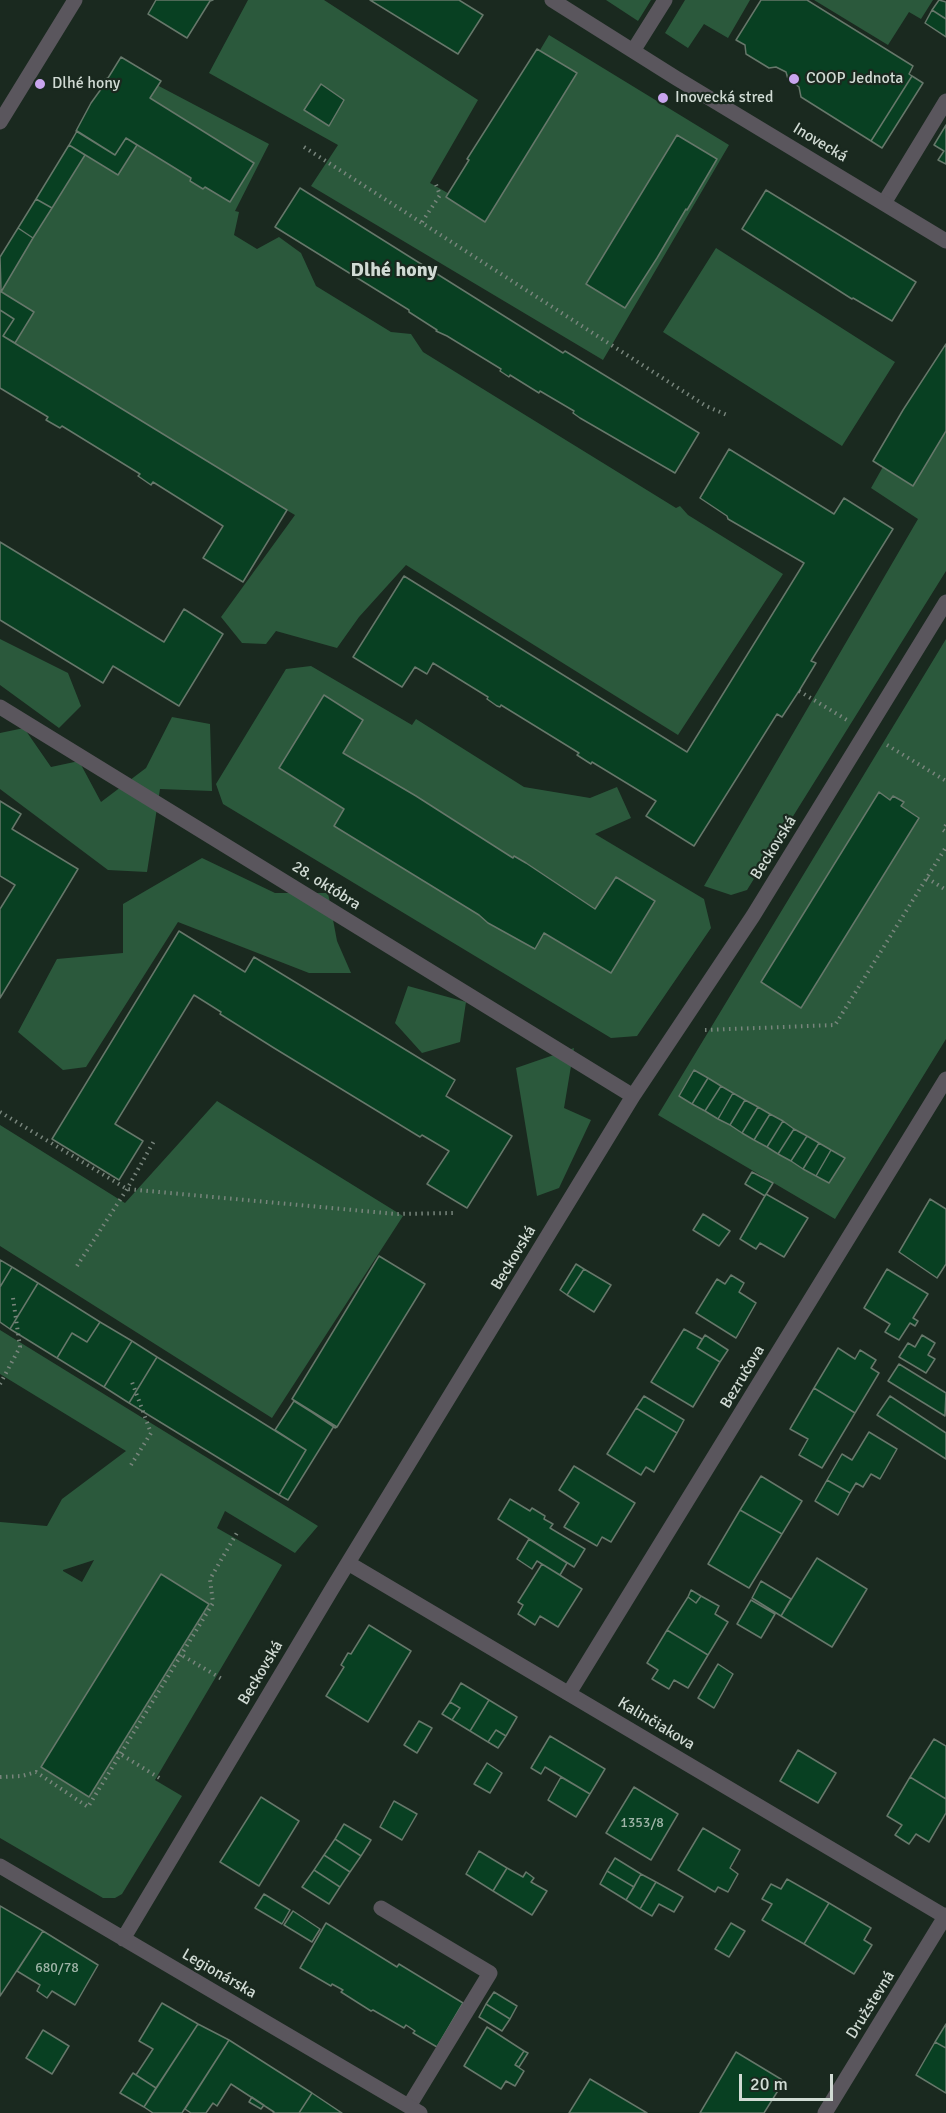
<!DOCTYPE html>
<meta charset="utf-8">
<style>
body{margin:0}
#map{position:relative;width:946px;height:2113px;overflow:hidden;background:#1a291f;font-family:Signika,sans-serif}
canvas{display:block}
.scale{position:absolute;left:739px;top:2074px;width:94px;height:27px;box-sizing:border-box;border:3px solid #d1dbd4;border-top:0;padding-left:8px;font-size:18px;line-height:21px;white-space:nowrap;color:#d1dbd4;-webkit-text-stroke:4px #1a291f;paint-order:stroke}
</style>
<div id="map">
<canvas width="946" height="2113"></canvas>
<div class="scale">20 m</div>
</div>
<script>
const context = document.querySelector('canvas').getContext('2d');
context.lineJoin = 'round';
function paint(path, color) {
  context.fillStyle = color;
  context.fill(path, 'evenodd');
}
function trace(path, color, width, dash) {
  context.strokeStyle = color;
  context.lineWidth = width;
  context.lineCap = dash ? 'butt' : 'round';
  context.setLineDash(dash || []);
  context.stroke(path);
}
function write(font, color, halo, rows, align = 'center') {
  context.font = font + ' Signika,sans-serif';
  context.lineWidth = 4.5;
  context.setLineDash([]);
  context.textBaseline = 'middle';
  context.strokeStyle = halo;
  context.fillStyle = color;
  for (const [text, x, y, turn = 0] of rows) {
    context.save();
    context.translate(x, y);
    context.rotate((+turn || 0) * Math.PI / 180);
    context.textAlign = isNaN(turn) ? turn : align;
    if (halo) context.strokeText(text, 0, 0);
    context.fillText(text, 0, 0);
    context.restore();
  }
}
const green = new Path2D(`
 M248,0H324L478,100L430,183L453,196L549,35L729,145L603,360L311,186L338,145L209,73Z
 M606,0H651L638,21Z
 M685,0H750L728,38L704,24L688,48L665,33Z
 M814,0H933L921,19L909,12L888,45Z
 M136,74L269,144L235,211L239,212L234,235L257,249L279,237L301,253L316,286L391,332L411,334L423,352L676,508L680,506L688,515L783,574L678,735L406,565L359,617L337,648L276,631L266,644L242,643L221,617L295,515L0,344V290Z
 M716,248L895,362L842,446L663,332Z
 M946,355V571L747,890L731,895L704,886L918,519L871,488Z
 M0,639L68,673L81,706L59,728L0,685Z
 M946,639V1039L835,1219L658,1115Z
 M311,666L412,725L416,719L524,787L590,798L617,787L631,818L595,834L704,899L711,928L637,1036L611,1038L223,804L216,784L286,669Z
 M172,717L210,724L212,791L160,789L147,872L108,870L0,789V733L24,728L51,767L79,761L101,802L146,768Z
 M202,858L275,893H328L337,941L351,973H309L178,922L86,1067L63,1070L18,1032L57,959L123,953V904Z
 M408,986L466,1002L460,1042L422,1053L395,1023Z
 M574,1048L564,1108L591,1120L559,1188L537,1196L516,1068Z
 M217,1101L403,1216L272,1418L0,1246V1125L125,1203Z
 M0,1330L318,1526L295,1553L225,1511L217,1528L282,1565L155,1780L182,1796L122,1894L115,1898H103L0,1838V1522L47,1526L62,1499L126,1451L0,1374ZM94,1560L82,1582L63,1571V1570Z`);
const building = new Path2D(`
 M156,0H213L210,1L187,38L148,14Z
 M370,0H459L483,15L458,54Z
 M761,0H807L913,66L909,74L912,76L871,141L801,97L799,87L788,79L786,72L776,67L769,68L746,54L745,45L736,40Z
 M939,0L946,2V19L932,10Z
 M932,10L946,19V37L925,23Z
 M537,49L577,73L485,222L446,197L469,160L467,159Z
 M121,57L161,81L150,98L254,163L230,202L205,187L203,189L190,181L191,178L126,138L115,155L76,131L91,103L104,85H102L105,83L107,80L105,79L108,78Z
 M912,76L923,83L882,148L871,141Z
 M321,84L344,100L329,126L304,110Z
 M946,125V164L938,160L944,151L934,145Z
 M77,131L115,155L126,138L137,145L118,175L69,145Z
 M677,135L717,159L687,210L686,209L657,258L625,308L586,284Z
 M69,145L85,155L52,208L36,199Z
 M300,188L563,353L565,351L699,433L675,473L580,418L573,413L574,411L540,391L539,393L510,375L509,377L500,371L501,369L447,336L436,331L437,330L409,312V310L275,227Z
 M766,190L916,282L892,321L853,298L852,299L742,229Z
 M36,199L52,208L33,238L18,228Z
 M18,228L33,238L1,292L0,257Z
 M0,291L34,312L15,343L3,336L14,319L0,310Z
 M0,310L14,319L3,336L287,510L243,582L203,558L223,526L153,482L151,485L138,476L140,474L62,426L60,428L46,420L48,417L0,388Z
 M946,344V431L913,486L873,461L903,410Z
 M729,449L834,514L844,498L893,529L811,661L816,663L799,691L782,717L777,714L694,846L646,816L656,801L592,762L591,764L577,755L579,753L501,705L500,707L497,706L487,699L488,697L433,663L427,674L415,667L402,687L353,657L404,576L687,752L804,563L728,519L727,516L700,498Z
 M0,542L164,642L184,609L223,634L179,706L113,666L103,683L0,620Z
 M324,695L363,720L343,753L416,796L513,858L514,856L526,863L595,909L616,877L655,901L611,973L544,933L535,949L488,923L479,915L334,826L344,809L279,768Z
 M879,792L890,800L893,796L904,802L901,806L919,818L801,1008L761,982Z
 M0,801L21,814L12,829L78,869L0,998V909L15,885L0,876Z
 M179,931L245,972L254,957L455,1080L446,1096L512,1136L467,1208L427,1184L449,1151L422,1135L420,1137L274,1048L220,1014L221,1012L194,995L115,1124L143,1141L119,1180L52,1139Z
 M694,1070L708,1078L692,1104L679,1096Z
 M708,1078L721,1086L705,1111L692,1104Z
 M721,1086L733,1093L718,1119L705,1111Z
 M733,1093L745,1100L730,1125L718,1119Z
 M745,1100L758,1107L742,1133L730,1125Z
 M758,1107L770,1114L754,1140L742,1133Z
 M770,1114L783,1121L767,1147L754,1140Z
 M783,1121L794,1129L778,1154L767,1147Z
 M794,1129L807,1136L791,1161L778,1154Z
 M807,1136L819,1143L803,1169L791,1161Z
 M819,1143L831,1150L816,1176L803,1169Z
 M831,1150L845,1158L829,1183L816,1176Z
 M752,1172L773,1183L765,1196L745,1184Z
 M766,1194L808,1218L784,1257L760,1243L756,1249L740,1239Z
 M930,1199L946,1209V1264L937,1278L899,1252Z
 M703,1214L730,1231L719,1246L693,1230Z
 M379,1256L425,1284L337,1427L292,1399Z
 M0,1260L12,1267L0,1287Z
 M576,1264L584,1269L567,1295L560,1290Z
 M12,1267L38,1283L10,1329L0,1322V1287Z
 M584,1269L611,1285L594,1312L567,1295Z
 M887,1269L928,1294L913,1318L918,1321L915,1326L910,1323L899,1340L885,1332L890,1324L864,1308Z
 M731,1275L744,1283L739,1292L756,1303L736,1338L696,1313L717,1279L725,1284Z
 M38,1283L100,1322L87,1342L72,1333L57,1358L10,1329Z
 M100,1322L132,1341L104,1387L57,1358L72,1333L87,1342Z
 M684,1329L702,1339L697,1348L720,1362L693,1407L651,1382Z
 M705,1335L728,1350L720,1362L697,1348Z
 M922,1335L935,1343L928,1355L935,1359L926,1373L899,1357L908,1343L915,1347Z
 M132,1341L157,1357L129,1403L104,1387Z
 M838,1348L855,1359L860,1350L876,1360L871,1368L879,1373L855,1413L814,1388Z
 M157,1357L306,1450L279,1495L129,1403Z
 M899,1364L946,1393L945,1416L888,1381Z
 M814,1388L855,1413L822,1468L799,1455L808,1439L790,1429Z
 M644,1396L684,1420L677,1433L636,1408Z
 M890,1396L946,1433V1459L877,1415Z
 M292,1399L337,1427L335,1428Z
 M294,1401L334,1426L288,1500L279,1495L306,1450L275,1430Z
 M636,1408L677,1433L654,1472L646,1467L641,1475L607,1454Z
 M869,1432L897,1449L880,1479L871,1474L863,1487L856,1483L850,1493L827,1480L842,1454L852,1460Z
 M574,1466L635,1503L611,1542L602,1537L597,1546L564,1527L579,1503L559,1490Z
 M761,1476L802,1501L782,1534L740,1510Z
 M827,1480L850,1493L838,1515L815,1501Z
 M510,1499L530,1511L532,1508L545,1516L544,1519L553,1524L550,1528L585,1549L574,1567L498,1519Z
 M740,1510L782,1534L749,1588L708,1564Z
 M529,1539L567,1563L560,1575L537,1561L532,1569L517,1559Z
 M817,1558L867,1589L832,1647L781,1616Z
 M542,1564L582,1589L558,1627L540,1616L535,1625L518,1614L523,1605L518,1602Z
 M161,1574L209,1604L89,1797L41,1767Z
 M761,1581L791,1599L781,1616L752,1598Z
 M691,1590L701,1596L696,1603L688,1597Z
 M701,1596L719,1606L715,1614L728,1622L708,1655L667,1630L688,1597L696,1603Z
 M751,1600L775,1614L761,1638L737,1624Z
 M369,1625L411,1651L368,1722L326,1696L344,1667L341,1665L348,1653L351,1654Z
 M667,1630L708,1655L688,1688L674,1680L669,1689L652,1679L658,1670L647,1663Z
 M718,1664L733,1674L714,1708L698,1698Z
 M461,1683L489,1700L470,1731L452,1720L460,1708L450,1702Z
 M489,1700L517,1717L506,1736L496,1730L488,1742L470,1731Z
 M450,1702L460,1708L452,1720L442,1714Z
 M419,1721L432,1728L417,1753L404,1745Z
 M496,1730L506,1736L498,1748L488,1742Z
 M550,1736L605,1769L590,1794L545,1767L541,1774L531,1768Z
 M934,1739L946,1746V1799L910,1777Z
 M798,1750L836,1773L818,1803L780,1781Z
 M487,1763L502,1773L490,1793L474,1784Z
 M561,1777L590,1794L576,1817L548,1800Z
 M910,1777L946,1799V1813L929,1842L916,1834L909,1844L895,1835L902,1825L887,1816Z
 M634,1787L678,1814L651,1860L606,1833Z
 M261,1797L299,1821L259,1886L220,1862Z
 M394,1801L417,1814L402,1840L380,1827Z
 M344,1824L371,1840L361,1856L335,1839Z
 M703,1828L740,1850L730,1868L738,1874L728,1892L718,1887L715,1892L678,1870Z
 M335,1839L361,1856L350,1872L324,1855Z
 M479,1851L507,1868L493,1891L466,1874Z
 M324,1855L350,1872L340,1887L314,1870Z
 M615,1858L641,1874L634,1887L607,1871Z
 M507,1868L523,1877L526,1872L534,1878L531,1882L547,1891L532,1915L493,1891Z
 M314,1870L340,1887L329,1904L302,1887Z
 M607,1871L634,1887L626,1900L600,1884Z
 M641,1874L656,1882L640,1909L626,1900Z
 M787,1879L829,1903L804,1944L762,1920L772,1904L762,1899L771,1884L781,1889Z
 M656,1882L683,1897L674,1912L659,1904L652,1916L640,1909Z
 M264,1894L290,1910L282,1924L255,1908Z
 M829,1903L871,1928L864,1940L872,1945L854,1974L804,1944Z
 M0,1906L43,1931L0,1996Z
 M293,1911L320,1929L312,1942L284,1925Z
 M326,1923L397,1967L399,1964L463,2003L437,2047L413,2033L415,2031L406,2025L404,2028L373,2010L371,2011L341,1992L343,1990L332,1984L331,1986L300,1968Z
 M731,1923L745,1931L729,1957L715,1949Z
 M43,1931L98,1965L75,2005L52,1991L47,1998L37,1991L40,1985L17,1971Z
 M494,1992L517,2006L510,2019L486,2004Z
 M162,2003L198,2024L156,2088L136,2075L153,2049L139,2041Z
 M486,2004L510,2019L502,2031L479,2017Z
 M198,2024L229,2040L182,2113H153L144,2107Z
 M946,2024V2048L935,2042Z
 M487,2027L524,2051L515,2065L524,2071L515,2086L506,2081L501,2089L464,2066Z
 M43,2030L69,2046L52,2074L26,2058Z
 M229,2040L312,2093L299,2113H273L274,2112L231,2084L217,2106L213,2103L206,2113H191L185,2109Z
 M935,2042L946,2048V2093L916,2075Z
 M524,2051L528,2053L519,2067L515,2065Z
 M736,2052L784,2081L764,2113H700Z
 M133,2073L156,2088L144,2107L120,2093Z
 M590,2079L647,2113H569Z
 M312,2093L342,2113H299Z
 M252,2097L264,2105L261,2109L249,2102Z`);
const path = new Path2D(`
 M304,147L706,406L727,415
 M422,222L440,195L435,182
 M799,691L847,720
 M887,745L946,781
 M946,825L943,830L946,832
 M927,878L946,890
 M705,1030L835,1025L946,847
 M0,1112L127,1189L396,1214L453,1213
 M77,1266L127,1189L154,1141
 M0,1384L20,1347L13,1298
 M131,1465L151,1433L132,1382
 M178,1653L222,1679
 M117,1752L161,1779
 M0,1777L22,1776L36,1772L88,1807L213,1603L210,1579L238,1531`);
const service = new Path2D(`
 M884,203L946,101
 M381,1908L490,1973L409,2106`);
const minor = new Path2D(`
 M552,0L676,78L946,241
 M633,51L665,0
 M0,122L75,0
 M0,707L633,1096
 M348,1563L946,1917
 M569,1693L946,1079
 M0,1866L420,2113
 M123,1939L332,1589L633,1096L753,916L946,602
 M825,2113L946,1915`);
const markers = [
 [794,79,6,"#c9a5ee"],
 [40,84,6,"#c9a5ee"],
 [663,98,6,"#c9a5ee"]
];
const numberNames = [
 ["1353/8",642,1823],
 ["680/78",57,1968]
];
const poiNames = [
 ["COOP Jednota",806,79],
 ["Dlhé hony",52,84],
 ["Inovecká stred",675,98]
];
const streetNames = [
 ["Inovecká",820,143,31],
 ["Beckovská",774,848,-58],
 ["28. októbra",326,886,32],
 ["Beckovská",514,1258,-59],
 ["Bezručova",743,1377,-59],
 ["Beckovská",261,1673,-59],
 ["Kalinčiakova",656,1724,31],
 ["Legionárska",219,1974,30],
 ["Družstevná",871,2005,-58]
];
const quarterNames = [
 ["Dlhé hony",394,271]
];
paint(green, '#2b593c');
paint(building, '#084022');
trace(building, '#66776a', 1.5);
trace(path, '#78857c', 4, [1.5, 4.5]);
trace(service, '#5a565d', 15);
trace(minor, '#5a565d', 15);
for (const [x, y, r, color] of markers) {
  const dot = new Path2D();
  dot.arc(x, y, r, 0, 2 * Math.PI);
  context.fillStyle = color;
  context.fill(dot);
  trace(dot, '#1a291f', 2);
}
write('14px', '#9fb4a8', null, numberNames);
write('16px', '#d1dbd4', '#1a291f', poiNames, 'left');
write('16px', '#d1dbd4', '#1a291f', streetNames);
write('bold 20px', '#d1dbd4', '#1a291f', quarterNames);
</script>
